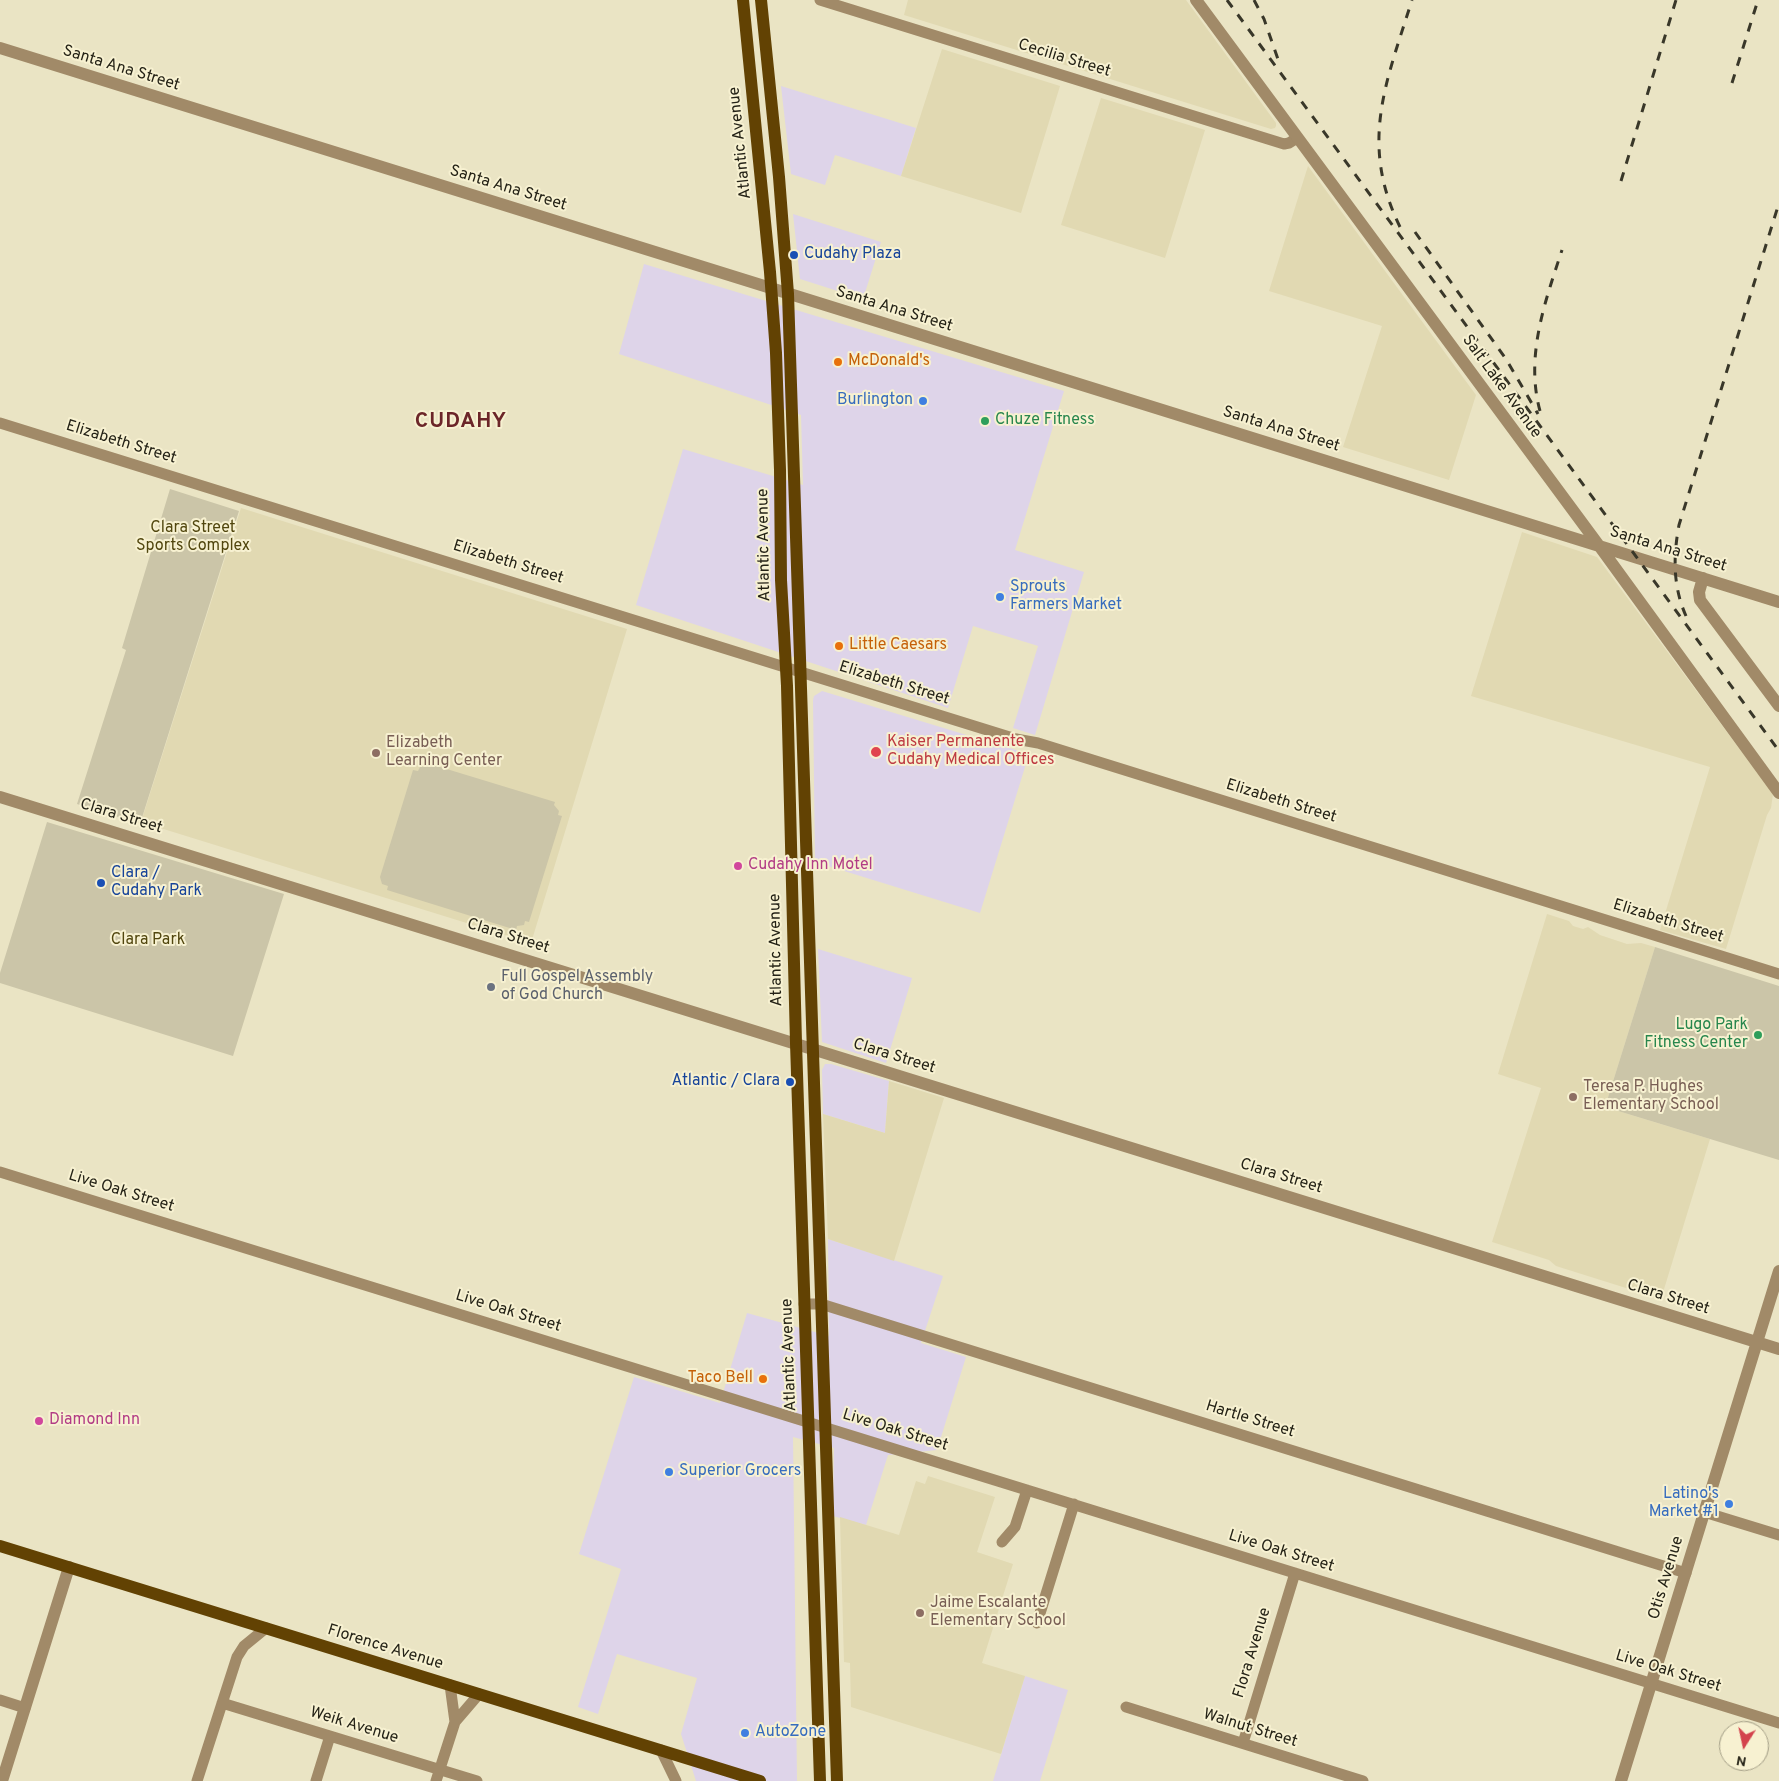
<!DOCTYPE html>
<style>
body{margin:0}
#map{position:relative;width:1779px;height:1781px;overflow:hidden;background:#eae4c4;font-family:Overpass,sans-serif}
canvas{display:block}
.north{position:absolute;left:1719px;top:1721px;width:50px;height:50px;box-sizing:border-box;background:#f7f1d1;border:1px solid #a39e86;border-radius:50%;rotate:190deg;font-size:14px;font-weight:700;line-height:20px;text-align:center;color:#242216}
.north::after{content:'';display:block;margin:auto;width:18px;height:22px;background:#d3434d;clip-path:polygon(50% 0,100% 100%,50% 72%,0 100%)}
</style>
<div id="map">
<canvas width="1779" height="1781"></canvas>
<div class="north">N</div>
</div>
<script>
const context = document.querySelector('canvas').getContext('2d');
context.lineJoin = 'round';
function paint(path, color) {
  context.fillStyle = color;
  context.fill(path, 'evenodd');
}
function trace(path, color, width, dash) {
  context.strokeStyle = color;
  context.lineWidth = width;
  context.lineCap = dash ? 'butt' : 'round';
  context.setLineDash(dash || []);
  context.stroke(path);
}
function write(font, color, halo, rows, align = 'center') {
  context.font = font + ' Overpass,sans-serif';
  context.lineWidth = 4;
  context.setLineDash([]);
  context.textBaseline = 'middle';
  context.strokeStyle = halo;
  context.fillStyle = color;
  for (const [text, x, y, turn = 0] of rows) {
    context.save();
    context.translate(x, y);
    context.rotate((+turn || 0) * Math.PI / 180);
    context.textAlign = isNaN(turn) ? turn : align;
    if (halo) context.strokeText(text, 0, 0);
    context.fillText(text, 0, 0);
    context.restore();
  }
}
const commercial = new Path2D(`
 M781,86L916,128L901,176L835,155L825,185L791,174Z
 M793,214L881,242L863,299L800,279Z
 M644,264L1064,391L1015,550L1084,572L1035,735L1013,728L1038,646L1035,645L973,626L948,708L636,605L683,449L803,485L801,415L619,354Z
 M822,691L1029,754L980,913L815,862L813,700L814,696Z
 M818,949L912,978L886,1063L822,1042Z
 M825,1064H831L889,1081L885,1133L823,1114L822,1070Z
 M828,1239L943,1276L921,1343L966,1357L937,1450L888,1455L866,1525L833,1516L834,1448L793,1437L797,1781H696L681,1734L697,1678L617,1654L598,1714L578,1707L621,1569L579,1554L634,1377L720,1403L747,1313L829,1336Z
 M1025,1676L1068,1690L1040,1781H993Z`);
const built = new Path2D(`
 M908,0H1186L1276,123V126L1275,128L1271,129L904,15Z
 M942,49L1060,86L1021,213L901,176Z
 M1101,98L1205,130L1165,258L1061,225Z
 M1308,166L1476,395L1449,480L1343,447L1382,326L1269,291Z
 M241,508L627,629L531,943L141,822Z
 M1522,532L1597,557L1773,794L1771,808L1767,815L1726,949L1660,930L1710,767L1471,696Z
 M1547,914L1569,921L1573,926L1583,929L1588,927L1600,935L1627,944L1641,943L1655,947L1605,1107L1710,1139L1661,1299L1556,1266L1549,1260L1492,1242L1541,1088L1498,1074Z
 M889,1081L944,1098L894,1261L828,1239L823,1114L885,1133Z
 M928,1476L995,1497L977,1552L1013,1564L982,1663L1025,1676L1001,1754L851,1707L850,1663L844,1662L840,1517L899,1535L916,1481L925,1484Z`);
const green = new Path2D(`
 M170,489L239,511L140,824L77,804L126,650L122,648Z
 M427,763L555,802L554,805L559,811L558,815L562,816L529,922L525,921L524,925L517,926L516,930L387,890L388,886L382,884L380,877L413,770L418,771L420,767L426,766Z
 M47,822L284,894L233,1056L0,983V973Z
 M1655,947L1779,986V1160L1605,1107Z`);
const minor = new Path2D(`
 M820,0L1284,144L1289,143L1297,138
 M0,423L1016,739L1038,743L1779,974
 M0,1172L1779,1723
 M804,1304H821L1686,1573
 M1704,1512L1779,1535
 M1002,1542L1015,1527L1027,1490
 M1037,1623L1074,1504
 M450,1685L455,1722
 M0,1700L25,1708
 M222,1703L477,1781
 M1126,1707L1363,1781
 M1243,1743L1295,1573
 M661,1750L676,1781
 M197,1781L237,1657L244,1646L266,1628
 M316,1781L330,1736
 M436,1781L455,1722L479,1694`);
const tertiary = new Path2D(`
 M1196,0L1600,547L1779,793
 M0,48L1779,602
 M1703,578L1699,592L1700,600L1779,706
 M0,797L1779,1349
 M2,1781L69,1567
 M1621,1781L1779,1271`);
const primary = new Path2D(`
 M743,0L770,272L776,353L780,470L781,580L787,686L796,1043L820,1781
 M761,0L779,177L788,294L837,1781
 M0,1546L760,1781`);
const rail = new Path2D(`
 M1227,0L1779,751
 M1254,0L1264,19L1280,65
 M1732,83L1758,0
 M1621,181L1676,0
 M1400,227C1359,143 1386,83 1412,0
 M1415,232L1506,359L1538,414
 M1540,411C1525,356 1545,302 1562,250
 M1686,616C1673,587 1673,557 1679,525L1779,203`);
const markers = [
 [794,255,5,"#1a4fb4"],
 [838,362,5,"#e8710a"],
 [923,401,5,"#3f7fe0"],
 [985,421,5,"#2e9e5b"],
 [1000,597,5,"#3f7fe0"],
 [839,646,5,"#e8710a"],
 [876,752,6,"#e0444e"],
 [376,753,5,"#8d6e63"],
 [738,866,5,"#d1479c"],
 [101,883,5,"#1a4fb4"],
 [491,987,5,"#6b7280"],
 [1758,1035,5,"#2e9e5b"],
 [790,1082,5,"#1a4fb4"],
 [1573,1097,5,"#8d6e63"],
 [763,1379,5,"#e8710a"],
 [39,1421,5,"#d1479c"],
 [669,1472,5,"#3f7fe0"],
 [1729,1504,5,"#3f7fe0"],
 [920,1613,5,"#8d6e63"],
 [745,1733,5,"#3f7fe0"]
];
const streetNames = [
 ["Cecilia Street",1064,59,17],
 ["Santa Ana Street",121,69,17],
 ["Atlantic Avenue",741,143,-96],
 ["Santa Ana Street",508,189,17],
 ["Santa Ana Street",894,310,17],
 ["Salt Lake Avenue",1501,387,54],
 ["Santa Ana Street",1281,430,17],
 ["Elizabeth Street",121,443,17],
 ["Atlantic Avenue",765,545,-91],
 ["Santa Ana Street",1668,550,17],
 ["Elizabeth Street",508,563,17],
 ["Elizabeth Street",894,684,17],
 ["Elizabeth Street",1281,802,17],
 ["Clara Street",121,817,17],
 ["Elizabeth Street",1668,922,17],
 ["Clara Street",508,937,17],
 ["Atlantic Avenue",777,950,-91],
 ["Clara Street",894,1057,17],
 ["Clara Street",1281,1177,17],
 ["Live Oak Street",121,1192,17],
 ["Clara Street",1668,1298,17],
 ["Live Oak Street",508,1312,17],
 ["Atlantic Avenue",790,1355,-92],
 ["Hartle Street",1250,1420,17],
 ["Live Oak Street",895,1431,17],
 ["Live Oak Street",1281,1552,17],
 ["Otis Avenue",1667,1578,-73],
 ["Florence Avenue",385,1648,17],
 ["Flora Avenue",1253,1653,-73],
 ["Live Oak Street",1668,1672,17],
 ["Weik Avenue",354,1726,17],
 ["Walnut Street",1250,1729,17]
];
const transitNames = [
 ["Cudahy Plaza",804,255],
 ["Clara /",111,874],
 ["Cudahy Park",111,892],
 ["Atlantic / Clara",780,1082,"right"]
];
const foodNames = [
 ["McDonald's",848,362],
 ["Little Caesars",849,646],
 ["Taco Bell",753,1379,"right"]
];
const shopNames = [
 ["Burlington",913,401,"right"],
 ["Sprouts",1010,588],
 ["Farmers Market",1010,606],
 ["Superior Grocers",679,1472],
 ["Latino's",1719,1495,"right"],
 ["Market #1",1719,1513,"right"],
 ["AutoZone",755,1733]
];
const leisureNames = [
 ["Chuze Fitness",995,421],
 ["Lugo Park",1748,1026,"right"],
 ["Fitness Center",1748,1044,"right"]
];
const parkNames = [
 ["Clara Street",193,529],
 ["Sports Complex",193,547],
 ["Clara Park",148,941]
];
const healthNames = [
 ["Kaiser Permanente",887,743],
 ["Cudahy Medical Offices",887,761]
];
const educationNames = [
 ["Elizabeth",386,744],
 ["Learning Center",386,762],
 ["Teresa P. Hughes",1583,1088],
 ["Elementary School",1583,1106],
 ["Jaime Escalante",930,1604],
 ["Elementary School",930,1622]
];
const hotelNames = [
 ["Cudahy Inn Motel",748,866],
 ["Diamond Inn",49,1421]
];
const worshipNames = [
 ["Full Gospel Assembly",501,978],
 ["of God Church",501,996]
];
const districtNames = [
 ["CUDAHY",461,423]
];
paint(commercial, '#ded4e9');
paint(built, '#e1d9b2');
paint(green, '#cbc5a8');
trace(minor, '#a18a68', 11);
trace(tertiary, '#a18a68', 12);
trace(primary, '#624203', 12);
trace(rail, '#393729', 3, [9, 9]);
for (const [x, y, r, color] of markers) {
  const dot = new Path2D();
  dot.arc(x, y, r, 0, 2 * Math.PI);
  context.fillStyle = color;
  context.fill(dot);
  trace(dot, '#f7f1d1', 2);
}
write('16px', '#242216', '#f7f1d1', streetNames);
write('16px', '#164399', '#f7f1d1', transitNames, 'left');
write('16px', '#c56008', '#f7f1d1', foodNames, 'left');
write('16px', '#366cbe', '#f7f1d1', shopNames, 'left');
write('16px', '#27864d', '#f7f1d1', leisureNames, 'left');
write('16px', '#51460e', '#f7f1d1', parkNames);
write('16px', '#be3a42', '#f7f1d1', healthNames, 'left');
write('16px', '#785e54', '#f7f1d1', educationNames, 'left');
write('16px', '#b23c85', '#f7f1d1', hotelNames, 'left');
write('16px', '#5b616d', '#f7f1d1', worshipNames, 'left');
context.letterSpacing = '1px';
write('bold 21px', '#6c2629', '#f7f1d1', districtNames);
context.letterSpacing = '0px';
</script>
